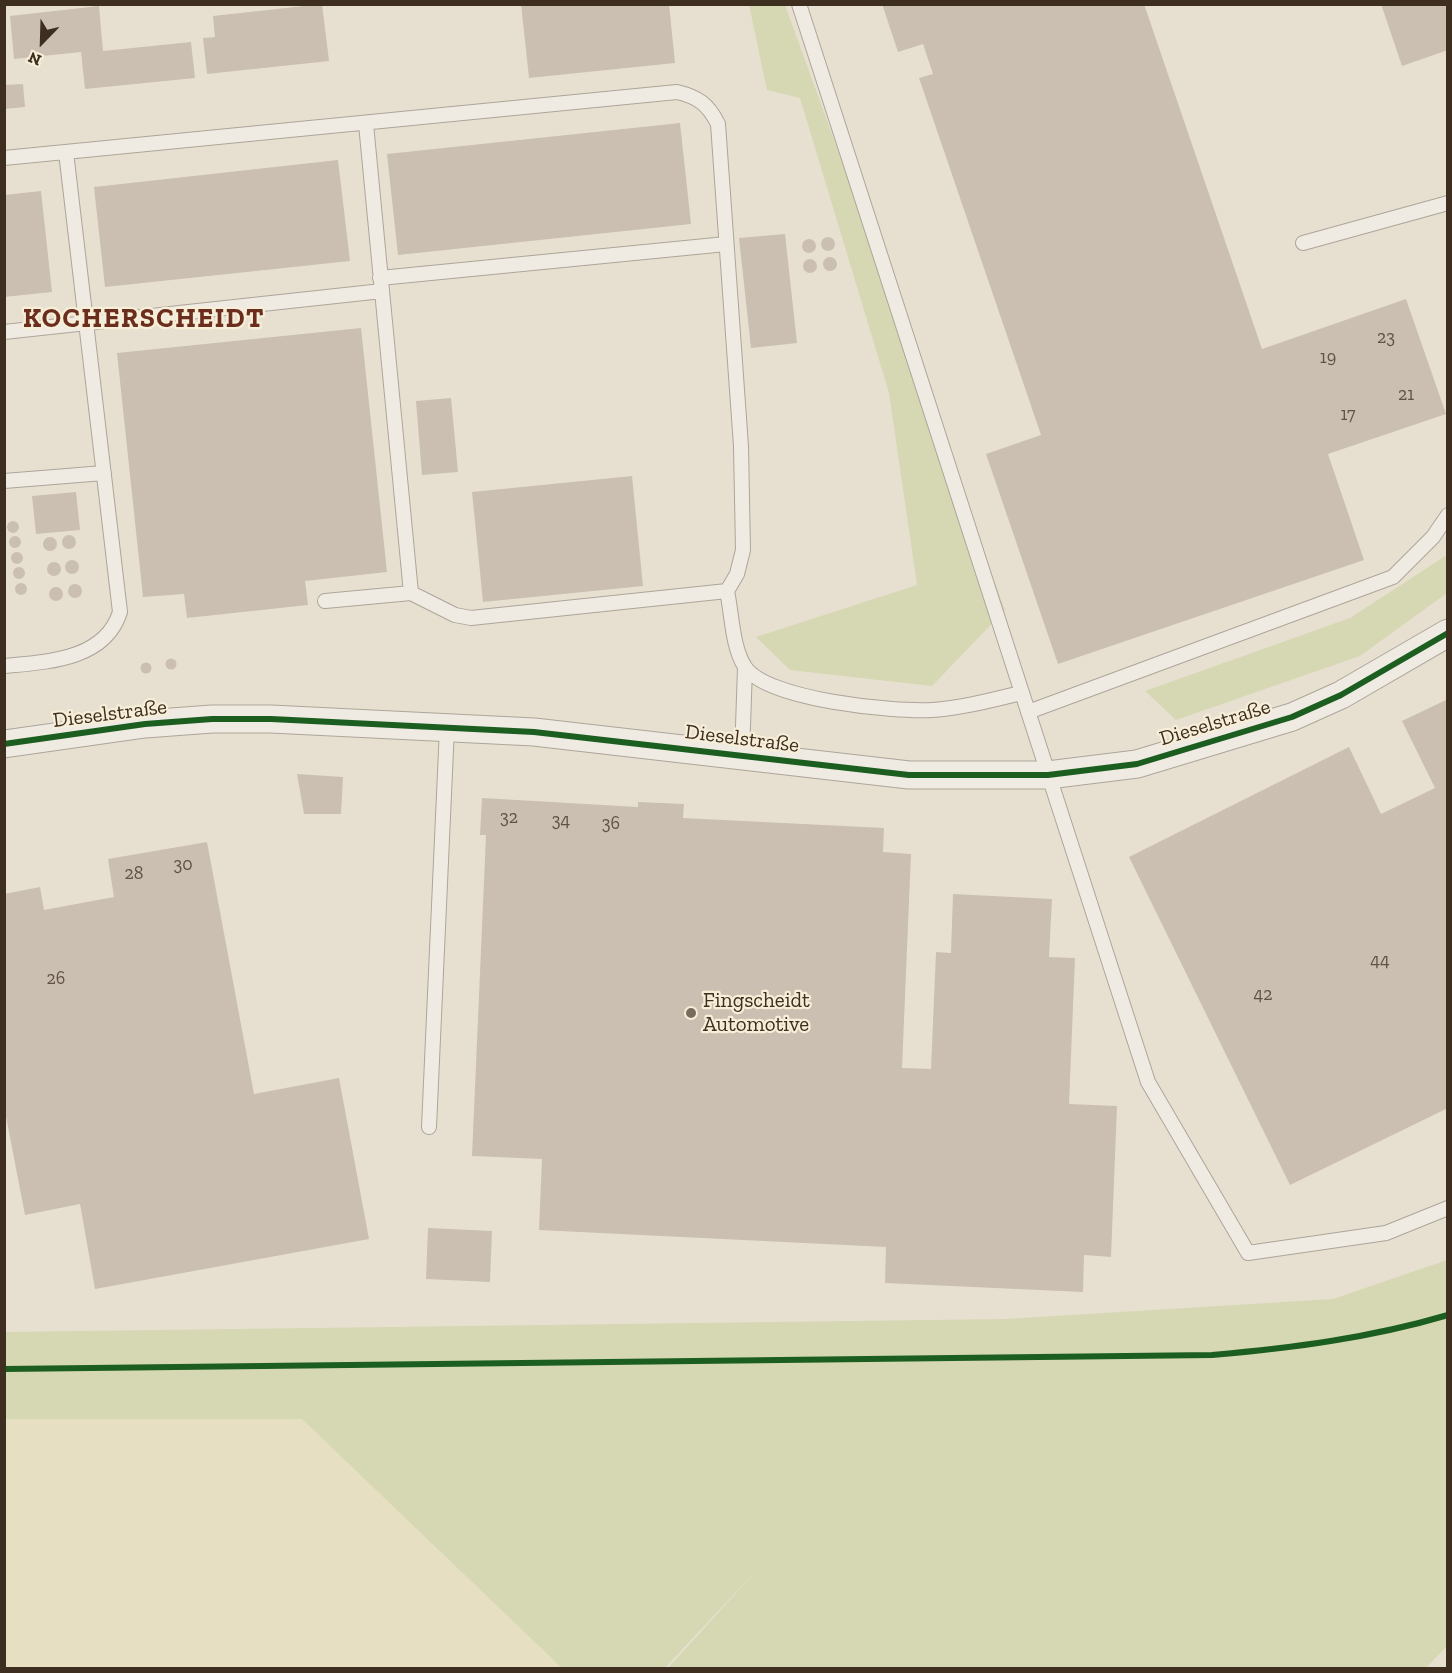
<!DOCTYPE html>
<meta charset="utf-8">
<style>
body{margin:0}
#map{position:relative;width:1452px;height:1673px;overflow:hidden;background:#e7e0d1;font-family:"Zilla Slab",serif}
canvas{display:block}
.frame{position:absolute;inset:0;border:6px solid #3d2e20;pointer-events:none}
.north{position:absolute;left:12px;top:12px;width:60px;height:60px;-webkit-text-stroke:4px #f7eed8;paint-order:stroke;rotate:203deg;font-size:16px;font-weight:700;line-height:24px;text-align:center;color:#3d2e20}
.north::after{content:'';display:block;margin:auto;width:21px;height:27px;background:#3d2e20;clip-path:polygon(50% 0,100% 100%,50% 72%,0 100%)}
</style>
<div id="map">
<canvas width="1452" height="1673"></canvas>
<div class="frame"></div>
<div class="north">N</div>
</div>
<script>
const context = document.querySelector('canvas').getContext('2d');
context.lineJoin = 'round';
function paint(path, color) {
  context.fillStyle = color;
  context.fill(path, 'evenodd');
}
function trace(path, color, width, dash) {
  context.strokeStyle = color;
  context.lineWidth = width;
  context.lineCap = dash ? 'butt' : 'round';
  context.setLineDash(dash || []);
  context.stroke(path);
}
function write(font, color, halo, rows, align = 'center') {
  context.font = font + ' "Zilla Slab",serif';
  context.lineWidth = 4.5;
  context.setLineDash([]);
  context.textBaseline = 'middle';
  context.strokeStyle = halo;
  context.fillStyle = color;
  for (const [text, x, y, turn = 0] of rows) {
    context.save();
    context.translate(x, y);
    context.rotate((+turn || 0) * Math.PI / 180);
    context.textAlign = isNaN(turn) ? turn : align;
    if (halo) context.strokeText(text, 0, 0);
    context.fillText(text, 0, 0);
    context.restore();
  }
}
const farmland = new Path2D(`
 M4,1419H302L566,1668H5Z`);
const green = new Path2D(`
 M749,5H785L1005,610L932,686L790,670L756,637L917,585L889,393L800,98L767,90Z
 M1447,555V593L1360,656L1176,720L1145,691L1350,618Z
 M1447,1260V1650L1446,1647L1426,1668H668L764,1562L665,1668H562L302,1419H5V1332L1006,1319L1333,1299Z`);
const building = new Path2D(`
 M322,4L329,61L207,74L203,38L215,37L213,16Z
 M521,4H669L675,63L529,78Z
 M882,4H1144L1262,349L1406,299L1446,414L1328,454L1364,560L1058,664L986,454L1041,435L919,78L933,74L923,44L898,52Z
 M1381,4H1448V50L1402,66Z
 M99,6L103,51L191,42L195,78L85,89L81,52L14,59L10,16Z
 M23,84L25,107L4,109V85Z
 M680,123L691,224L398,255L387,154Z
 M338,160L350,261L105,287L94,187Z
 M41,191L52,292L4,297V195Z
 M785,234L797,343L751,348L739,238Z
 M821 244a7 7 0 1 1 14 0a7 7 0 1 1-14 0Z
 M802 246a7 7 0 1 1 14 0a7 7 0 1 1-14 0Z
 M823 264a7 7 0 1 1 14 0a7 7 0 1 1-14 0Z
 M803 266a7 7 0 1 1 14 0a7 7 0 1 1-14 0Z
 M361,328L387,572L305,581L308,605L187,618L184,594L143,597L117,353Z
 M451,398L458,472L422,475L416,401Z
 M632,476L643,586L483,602L472,492Z
 M76,492L80,530L36,534L32,496Z
 M7 527a6 6 0 1 1 12 0a6 6 0 1 1-12 0Z
 M62 542a7 7 0 1 1 14 0a7 7 0 1 1-14 0Z
 M9 542a6 6 0 1 1 12 0a6 6 0 1 1-12 0Z
 M43 544a7 7 0 1 1 14 0a7 7 0 1 1-14 0Z
 M11 558a6 6 0 1 1 12 0a6 6 0 1 1-12 0Z
 M65 567a7 7 0 1 1 14 0a7 7 0 1 1-14 0Z
 M47 569a7 7 0 1 1 14 0a7 7 0 1 1-14 0Z
 M13 573a6 6 0 1 1 12 0a6 6 0 1 1-12 0Z
 M15 589a6 6 0 1 1 12 0a6 6 0 1 1-12 0Z
 M68 591a7 7 0 1 1 14 0a7 7 0 1 1-14 0Z
 M49 594a7 7 0 1 1 14 0a7 7 0 1 1-14 0Z
 M165.5 664a5.5 5.5 0 1 1 11 0a5.5 5.5 0 1 1-11 0Z
 M140.5 668a5.5 5.5 0 1 1 11 0a5.5 5.5 0 1 1-11 0Z
 M1448,699V1108L1290,1185L1129,857L1349,747L1381,814L1435,788L1402,721Z
 M297,774L343,777L341,814H304Z
 M482,798L638,807V802L684,804L683,818L884,828L883,852L911,854L902,1068L931,1069L936,952L951,953L953,894L1052,899L1049,957L1075,958L1069,1104L1117,1106L1111,1257L1084,1255L1083,1292L885,1283L886,1247L539,1230L542,1159L472,1156L486,835H480Z
 M207,842L254,1094L339,1078L369,1239L95,1289L80,1204L25,1215L4,1106V894L40,887L44,910L114,897L108,859Z
 M428,1228L492,1231L490,1282L426,1279Z`);
const service = new Path2D(`
 M799,4L1148,1082L1248,1253L1386,1233L1448,1208
 M4,158L677,92C698,97 708,104 718,124L741,446L743,550L737,574L727,591
 M1303,243L1448,203
 M380,278L726,244
 M4,332L382,291
 M4,481L104,473
 M411,593L455,615L471,618L727,591C732,614 732,647 745,667C767,700 893,712 932,710C962,708 992,700 1021,693
 M325,601L411,593L366,124
 M4,666C47,662 105,660 120,612L66,152
 M1028,712L1393,577L1433,537L1448,515
 M742,755L745,668
 M429,1127L447,728`);
const minor = new Path2D(`
 M4,744L145,724L212,719H271L534,732L909,775H1048L1137,764L1292,717L1341,695L1448,633`);
const cycleway = new Path2D(`
 M4,744L145,724L212,719H271L534,732L909,775H1048L1137,764L1292,717L1341,695L1448,633
 M4,1369L1212,1355C1292,1348 1370,1338 1448,1315`);
const markers = [
 [691,1013,6,"#786c5e"]
];
const numberNames = [
 ["23",1386,338],
 ["19",1328,358],
 ["21",1406,395],
 ["17",1348,415],
 ["32",509,818],
 ["34",561,821],
 ["36",611,824],
 ["30",183,865],
 ["28",134,874],
 ["44",1380,961],
 ["26",56,979],
 ["42",1263,995]
];
const streetNames = [
 ["Dieselstraße",110,714,-7],
 ["Dieselstraße",1215,723,-17],
 ["Dieselstraße",742,739,7]
];
const poiNames = [
 ["Fingscheidt",703,1001],
 ["Automotive",703,1025]
];
const districtNames = [
 ["KOCHERSCHEIDT",144,319]
];
paint(farmland, '#e6dfc2');
paint(green, '#d6d7b3');
paint(building, '#cbbfb2');
trace(service, '#ada599', 16);
trace(minor, '#ada599', 29);
trace(service, '#efebe3', 14);
trace(minor, '#efebe3', 27);
trace(cycleway, '#1b5e20', 6);
for (const [x, y, r, color] of markers) {
  const dot = new Path2D();
  dot.arc(x, y, r, 0, 2 * Math.PI);
  context.fillStyle = color;
  context.fill(dot);
  trace(dot, '#f7eed8', 2);
}
write('18px', '#605244', null, numberNames);
write('21px', '#3d2e20', '#f7eed8', streetNames);
write('21px', '#3d2e20', '#f7eed8', poiNames, 'left');
context.letterSpacing = '1.5px';
write('bold 27px', '#6b2e1e', '#f7eed8', districtNames);
context.letterSpacing = '0px';
</script>
